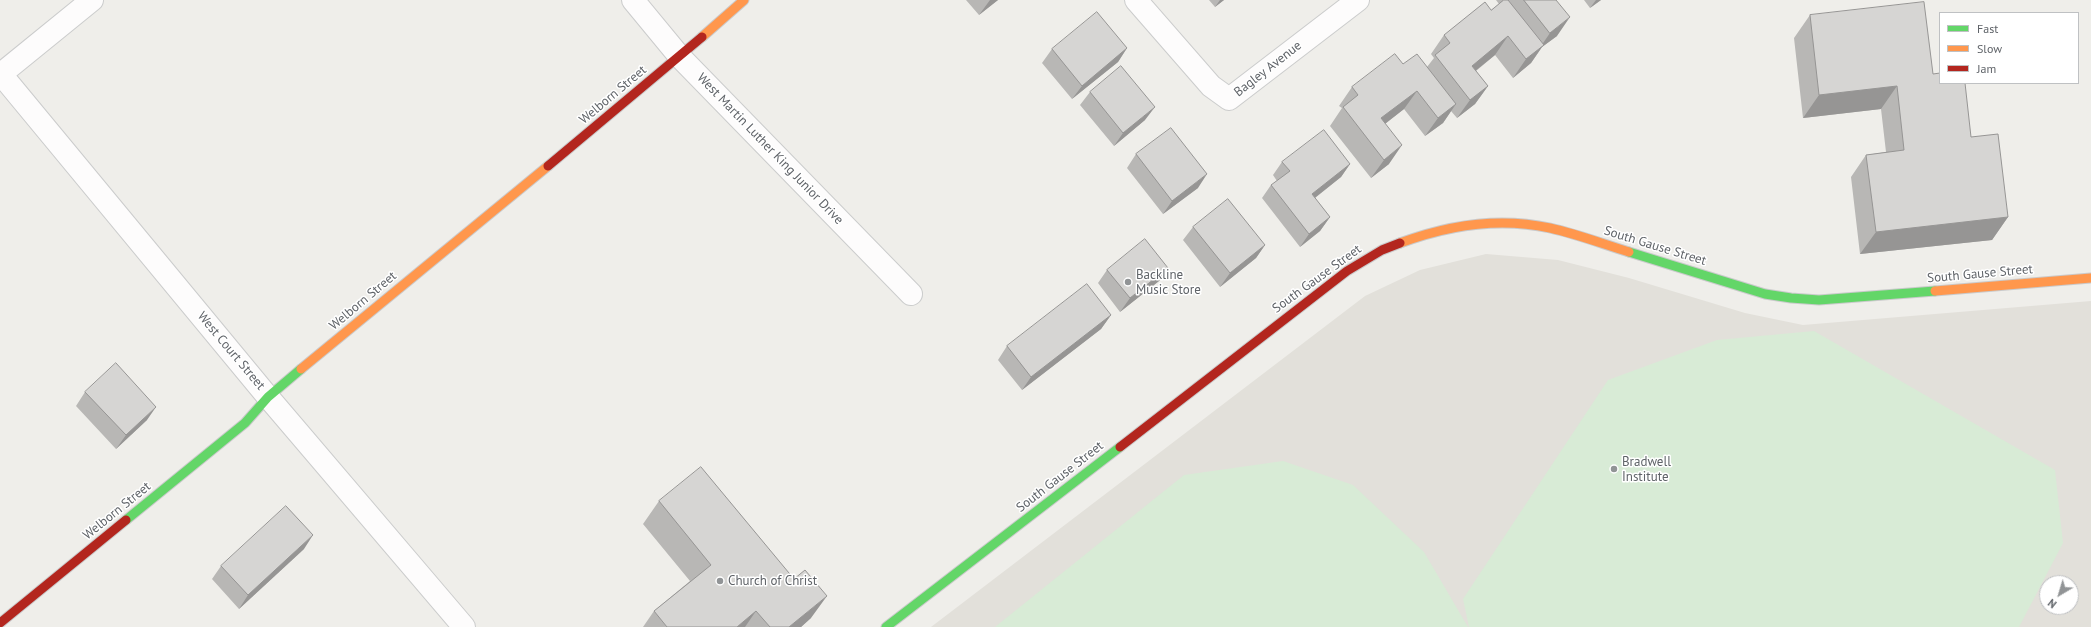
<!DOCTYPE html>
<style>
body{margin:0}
#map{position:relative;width:2091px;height:627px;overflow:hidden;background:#efeeea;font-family:"PT Sans",sans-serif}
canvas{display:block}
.legend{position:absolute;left:1939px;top:12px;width:140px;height:72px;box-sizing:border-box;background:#fff;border:1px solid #bfc1c3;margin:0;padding:5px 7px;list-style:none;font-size:12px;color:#5f6368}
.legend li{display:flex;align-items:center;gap:8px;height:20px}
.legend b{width:20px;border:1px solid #bfc1c3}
.north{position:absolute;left:2039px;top:575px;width:40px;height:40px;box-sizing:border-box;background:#fff;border:1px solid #bfc1c3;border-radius:50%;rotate:218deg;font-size:11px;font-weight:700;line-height:16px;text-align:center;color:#5f6368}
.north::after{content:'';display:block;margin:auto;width:14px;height:18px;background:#919496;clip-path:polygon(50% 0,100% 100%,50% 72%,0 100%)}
</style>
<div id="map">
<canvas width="2091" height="627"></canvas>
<ul class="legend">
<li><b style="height:5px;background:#63d668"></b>Fast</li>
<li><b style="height:5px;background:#ff974d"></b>Slow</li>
<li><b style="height:5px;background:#b3261e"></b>Jam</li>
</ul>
<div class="north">N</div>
</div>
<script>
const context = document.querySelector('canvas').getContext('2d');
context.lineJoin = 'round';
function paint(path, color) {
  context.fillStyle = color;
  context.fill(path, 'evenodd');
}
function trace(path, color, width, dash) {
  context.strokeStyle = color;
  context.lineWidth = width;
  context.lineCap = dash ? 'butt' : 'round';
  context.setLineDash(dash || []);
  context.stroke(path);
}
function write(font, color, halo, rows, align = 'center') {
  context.font = font + ' "PT Sans",sans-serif';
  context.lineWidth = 3;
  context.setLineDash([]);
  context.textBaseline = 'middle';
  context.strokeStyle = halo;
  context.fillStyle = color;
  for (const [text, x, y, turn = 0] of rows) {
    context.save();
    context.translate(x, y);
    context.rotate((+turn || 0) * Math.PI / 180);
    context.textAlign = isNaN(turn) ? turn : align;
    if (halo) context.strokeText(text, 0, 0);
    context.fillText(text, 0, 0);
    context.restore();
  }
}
const education = new Path2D(`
 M1486,254L1558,260L1629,278L1745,313L1803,325L2091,301V627H931L1365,296L1420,270ZM2047,583H2071V607H2047Z`);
const green = new Path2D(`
 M1814,331L2055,470L2063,543L2019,627H1469L1463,599L1608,380L1717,340Z
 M1283,461L1353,485L1424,552L1468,627H995L1184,475Z`);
const street = new Path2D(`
 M633,0L680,57L911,294
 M1136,0L1211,86L1229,99L1358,0
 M0,73L268,397L464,627
 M1,74L92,0`);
const fast = new Path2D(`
 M1629,252L1765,294L1791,298L1819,300L1935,291
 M126,520L245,423L268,397L301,369
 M886,627L1120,447`);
const slow = new Path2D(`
 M702,37L744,0
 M1400,243C1448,225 1500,217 1550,228C1577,234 1603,244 1629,252
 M1935,291L2091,278
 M301,369L548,166`);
const jam = new Path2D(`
 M548,166L702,37
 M1120,447L1347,271L1382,250L1400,243
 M0,623L126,520`);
const wall = new Path2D(`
 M966,0H998L979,15Z
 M1209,0H1224L1215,7Z
 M1496,0H1556L1557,36L1542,47L1531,63L1513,78L1495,55L1476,71L1488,86L1475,104L1457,118L1451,111L1443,123L1425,136L1404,109L1385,124L1389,164L1371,178L1330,126L1342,108L1339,106L1352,87L1403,64L1427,67L1434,58L1431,54L1444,35L1491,10L1499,4Z
 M1584,0H1601L1590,8Z
 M1810,15L1933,74L1971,137L2008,217L1992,240L1860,254L1851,177L1866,155L1886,152L1881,109L1803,118L1794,38Z
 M1127,48L1118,62L1072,99L1042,63L1052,49Z
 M1090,92L1145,120L1114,146L1080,105Z
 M1136,154L1198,188L1163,214L1127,168Z
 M1282,162L1350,164L1341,177L1315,198L1330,217L1320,231L1300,247L1262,198L1271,185L1277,181L1273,175Z
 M1193,227L1265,245L1256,258L1220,287L1183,240Z
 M1168,268L1159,281L1120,312L1098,283L1107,270Z
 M1111,315L1101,329L1022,390L998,360L1007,346Z
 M85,392L147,420L116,449L76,406Z
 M659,501L811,618L801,627H643L654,611L690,581L643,524Z
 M304,549L239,609L212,579L221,566Z`);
const shadedWall = new Path2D(`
 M990,0H998L979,15Z
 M1220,0H1224L1215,7Z
 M1596,0H1601L1590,8Z
 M1570,17L1557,36L1542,47L1531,63L1513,78L1526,59L1539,49L1550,33Z
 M1508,36L1495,55L1459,84L1472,66Z
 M1127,48L1118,62L1072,99L1082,86Z
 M1488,86L1475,104L1457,118L1470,100Z
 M1897,86L1881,109L1803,118L1819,95Z
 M1417,91L1404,109L1368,137L1381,118Z
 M1456,104L1443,123L1425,136L1438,118Z
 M1155,107L1145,120L1114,146L1123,133Z
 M1402,145L1389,164L1371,178L1384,160Z
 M1350,164L1341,177L1302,208L1312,194Z
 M1207,174L1198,188L1163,214L1172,201Z
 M1330,217L1320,231L1300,247L1309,234Z
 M2008,217L1992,240L1860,254L1876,232Z
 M1265,245L1256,258L1220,287L1230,273Z
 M1168,268L1159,281L1120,312L1130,298Z
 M1111,315L1101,329L1022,390L1031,377Z
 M156,407L147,420L116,449L126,435Z
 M313,535L304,549L239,609L248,595Z
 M827,596L811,618L801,627H789Z
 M756,611L745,627H737Z`);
const building = new Path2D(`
 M1504,0H1508L1544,45L1526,59L1508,36L1472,66L1488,86L1470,100L1435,55L1450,43L1444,35L1485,2L1491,10Z
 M1524,0H1556L1570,17L1550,33Z
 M1924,2L1933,74L1940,73V83H1965L1971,137L1998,134L2008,217L1876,232L1866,155L1904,150L1897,86L1819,95L1810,15Z
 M1097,12L1127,48L1082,86L1052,49Z
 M1395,54L1403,64L1417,54L1456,104L1438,118L1417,91L1381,118L1402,145L1384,160L1343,107L1358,95L1352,87Z
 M1121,66L1155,107L1123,133L1090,92Z
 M1171,128L1207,174L1172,201L1136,154Z
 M1324,130L1350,164L1312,194L1330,217L1309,234L1271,185L1290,171L1282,162Z
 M1228,199L1265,245L1230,273L1193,227Z
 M1145,239L1168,268L1130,298L1107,270Z
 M1087,284L1111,315L1031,377L1007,346Z
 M116,363L156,407L126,435L85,392Z
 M701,467L794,579L805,570L827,596L789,627H770L756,611L737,627H667L654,611L711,565L659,501Z
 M286,506L313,535L248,595L221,566Z`);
const markers = [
 [1128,282,4,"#919496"],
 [1614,469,4,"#919496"],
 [720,581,4,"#919496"]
];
const streetNames = [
 ["Bagley Avenue",1268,69,-38],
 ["Welborn Street",613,95,-40],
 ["West Martin Luther King Junior Drive",770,149,46],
 ["South Gause Street",1655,246,17],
 ["South Gause Street",1980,274,-5],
 ["South Gause Street",1317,279,-36],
 ["Welborn Street",363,301,-40],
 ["West Court Street",231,351,50],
 ["South Gause Street",1060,477,-38],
 ["Welborn Street",117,511,-39]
];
const poiNames = [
 ["Backline",1136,275],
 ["Music Store",1136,290],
 ["Bradwell",1622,462],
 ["Institute",1622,477],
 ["Church of Christ",728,581]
];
paint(education, '#e2e0da');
paint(green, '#d8ebd6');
trace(street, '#cbcccc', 24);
trace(fast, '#cacacb', 11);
trace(slow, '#cacacb', 11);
trace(jam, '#cacacb', 11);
trace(street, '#fdfcfc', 22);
trace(fast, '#63d668', 9);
trace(slow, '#ff974d', 9);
trace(jam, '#b3261e', 9);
paint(wall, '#b8b7b5');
paint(shadedWall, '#969594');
paint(building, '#d6d5d3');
trace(building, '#969594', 1);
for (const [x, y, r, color] of markers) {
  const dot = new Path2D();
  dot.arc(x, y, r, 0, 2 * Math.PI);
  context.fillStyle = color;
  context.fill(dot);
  trace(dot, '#fff', 1.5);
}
write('13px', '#5f6368', '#fff', streetNames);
write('13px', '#5f6368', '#fff', poiNames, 'left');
</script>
